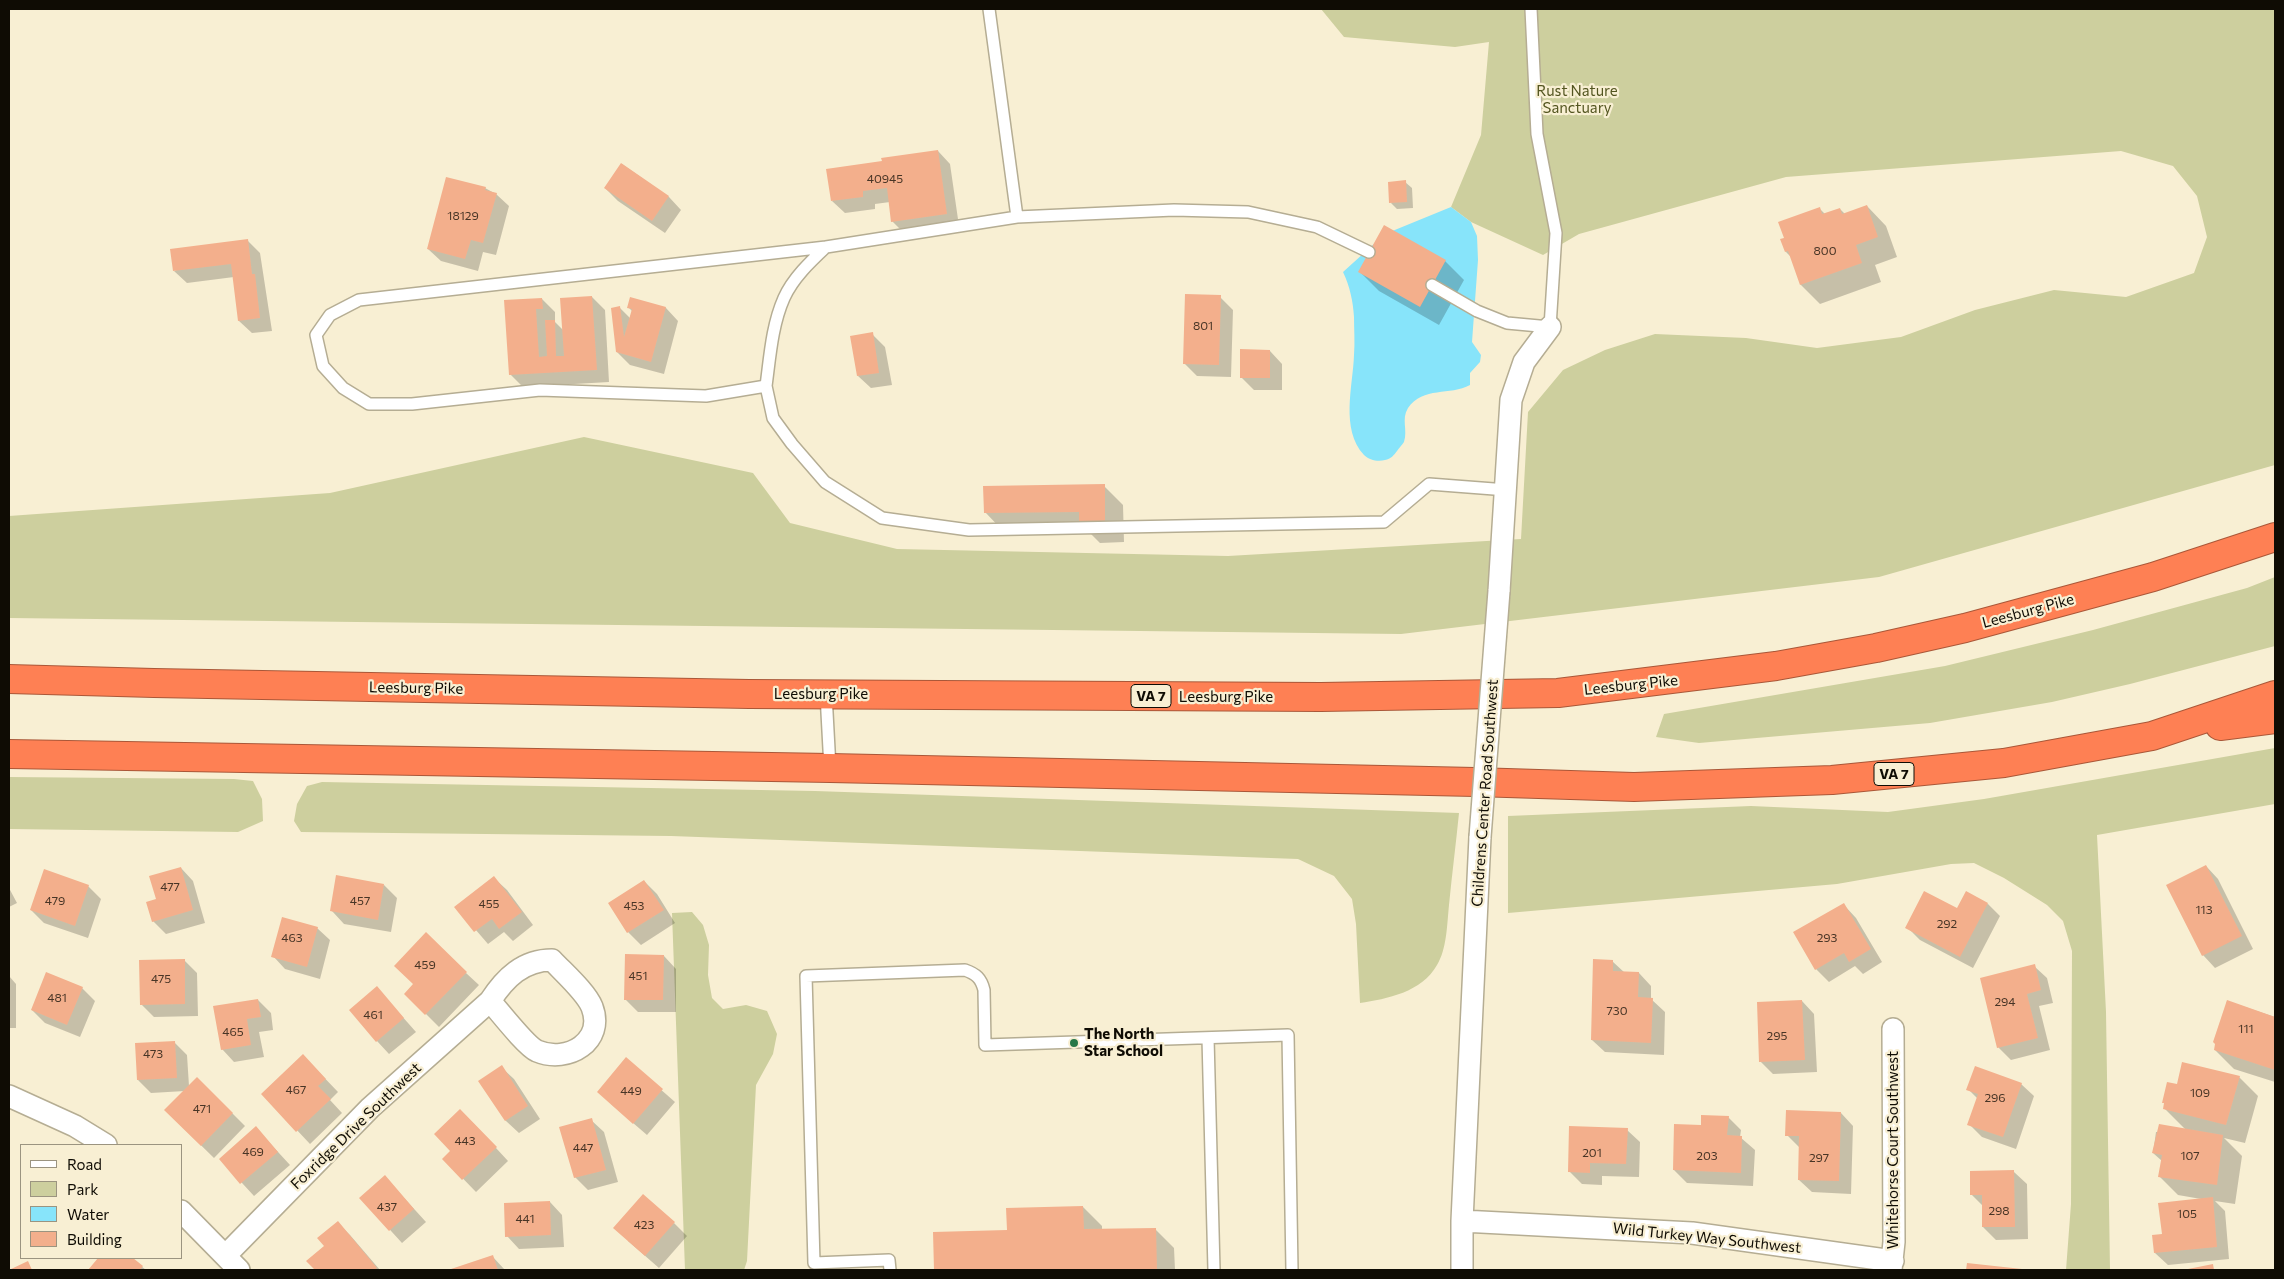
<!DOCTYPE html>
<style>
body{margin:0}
#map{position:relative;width:2284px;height:1279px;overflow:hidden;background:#f8efd3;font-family:Commissioner,sans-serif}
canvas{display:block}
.frame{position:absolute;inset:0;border:10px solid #0f0c04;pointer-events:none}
.legend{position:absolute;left:20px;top:1144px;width:162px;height:115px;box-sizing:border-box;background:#f8efd3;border:1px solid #9b9480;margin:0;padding:6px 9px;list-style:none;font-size:15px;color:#0f0c04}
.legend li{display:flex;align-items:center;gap:10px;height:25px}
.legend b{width:25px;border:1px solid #9b9480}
</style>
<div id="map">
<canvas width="2284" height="1279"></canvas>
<div class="frame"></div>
<ul class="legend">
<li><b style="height:6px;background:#fff"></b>Road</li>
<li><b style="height:14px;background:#cdcf9e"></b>Park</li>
<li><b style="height:14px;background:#87e4fa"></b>Water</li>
<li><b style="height:14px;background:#f3af8c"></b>Building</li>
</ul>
</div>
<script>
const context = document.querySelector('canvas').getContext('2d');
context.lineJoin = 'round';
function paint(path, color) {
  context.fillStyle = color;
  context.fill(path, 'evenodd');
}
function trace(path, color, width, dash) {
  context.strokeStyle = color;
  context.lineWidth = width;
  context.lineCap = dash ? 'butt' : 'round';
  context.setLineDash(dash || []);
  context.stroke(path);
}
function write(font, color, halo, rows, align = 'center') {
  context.font = font + ' Commissioner,sans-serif';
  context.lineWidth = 4.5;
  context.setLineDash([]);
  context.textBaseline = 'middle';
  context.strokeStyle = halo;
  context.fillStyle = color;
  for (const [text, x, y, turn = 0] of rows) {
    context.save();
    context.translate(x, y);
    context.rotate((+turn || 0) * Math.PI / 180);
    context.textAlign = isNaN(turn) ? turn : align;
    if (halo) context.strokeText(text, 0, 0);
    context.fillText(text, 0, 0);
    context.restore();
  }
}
const green = new Path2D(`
 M1321,9H2275V465L1879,577L1401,634L9,618V516L330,493L584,437L753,473L790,523L897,549L1228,556L1521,539L1528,412L1563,370L1605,350L1655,334L1746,338L1817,348L1901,337L1975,310L2054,290L2126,297L2194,273L2207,237L2197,196L2173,166L2121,151L1786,177L1579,234L1543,255L1471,222L1451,207L1481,135L1489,42L1455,47L1344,37Z
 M2275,577V646L2130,684L2052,702L1930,723L1699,743L1656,737L1664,714L1945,666L2093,630L2247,588Z
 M2275,748V804L2097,835L2106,1012L2110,1270H2066L2071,1204L2072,951L2063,921L2047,905L2004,878L1974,863L1951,864L1837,884L1508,913V816L1751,806L1888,812L1984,799Z
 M9,777L234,779L253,781L262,799L263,821L238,832L9,829Z
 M322,782L815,791L1459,813C1456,843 1452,874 1449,905C1447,924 1447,949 1437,965C1422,992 1387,999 1360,1003L1356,924L1352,899L1334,876L1298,859L671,836L301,832L294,821L297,804L307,786Z
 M692,912L703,925L709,945L708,975L712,998L723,1009L746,1005L767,1011L777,1034L773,1054L756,1085L747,1261L744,1270H685L672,913Z`);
const water = new Path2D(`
 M1451,207L1471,222L1477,236L1478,260L1472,342L1481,355L1480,362L1470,373V385C1450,396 1423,386 1408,408C1401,419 1408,430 1404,442C1402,445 1399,448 1397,451C1394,455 1391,459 1385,460C1378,462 1369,460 1364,455C1340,429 1353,386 1354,355C1355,342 1354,329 1354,317C1353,301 1350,287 1343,272L1385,234Z`);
const shadow = new Path2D(`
 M938,151L950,164L959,226L905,234L892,221L890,202L875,204V209L845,213L832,201L883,162Z
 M622,164L669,197L681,210L665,233L618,201L605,188Z
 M1405,182L1412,188L1413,208L1397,209L1391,203Z
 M485,188L496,194L509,206L496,255L483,252L478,271L441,261L428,249Z
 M1867,206L1886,226L1897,257L1875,265L1881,282L1820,304L1801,285L1791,257L1786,252L1782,240L1819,208L1826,215L1840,209L1845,214Z
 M247,240L260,253L272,331L252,333L239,321L234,277L187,283L174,271Z
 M1445,261L1464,280L1439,325L1379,291L1360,272Z
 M592,297L605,310L609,382L523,387L510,374L505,301L542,299L555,312V322L563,330Z
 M1220,297L1233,310L1231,377L1197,376L1184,363Z
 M631,299L666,308L678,321L664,374L630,365L617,352L620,308L630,318L632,311L628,307Z
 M872,334L885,347L892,385L871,388L858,376Z
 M1270,351L1282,364V390H1254L1241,377Z
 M1104,486L1123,505L1124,542L1100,543L1088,531L1004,532L985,512Z
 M2206,866L2218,879L2253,949L2215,968L2203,955Z
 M181,868L193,881L205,923L166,934L153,921L158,900Z
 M494,878L507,890L533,925L513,941L504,932L488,944L456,907Z
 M644,881L657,894L675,923L641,945L628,932L610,904Z
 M384,885L397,898L391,932L344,924L332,911Z
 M88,886L101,899L88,938L44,923L31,910Z
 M9,888L17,903L9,907Z
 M1988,904L2000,916L1973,968L1920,940L1907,927L1958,909Z
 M1844,905L1856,918L1882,962L1863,974L1855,966L1829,982L1816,969Z
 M317,928L330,940L320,979L285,969L273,956Z
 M664,956L676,969V1012H638L625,999Z
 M184,960L197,973L198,1016L154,1017L141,1004Z
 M1612,961L1625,973H1639L1651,986V999L1665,1012L1664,1055L1605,1052L1592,1040Z
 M2034,966L2047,978L2053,1003L2039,1006L2050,1050L2011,1060L1998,1047Z
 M466,973L479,985L439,1027L406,994L414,984Z
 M9,976L16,984V1028H9Z
 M82,988L95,1001L80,1037L45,1023L32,1010Z
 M377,988L416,1032L389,1054L377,1041Z
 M258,1000L271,1013L273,1030L259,1032L264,1057L234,1062L222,1049Z
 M1802,1001L1814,1014L1817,1072L1773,1074L1760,1061Z
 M2227,1001L2275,1017V1082L2234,1069L2215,1050Z
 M174,1042L187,1055L189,1086L197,1078L245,1126L214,1158L165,1110L185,1091L151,1093L138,1080Z
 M626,1059L675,1102L647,1135L611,1104Z
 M501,1067L514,1079L540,1119L519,1133L506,1121L480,1081Z
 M316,1069L338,1092L330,1100L342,1113L310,1144L263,1094Z
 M2239,1077L2258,1096L2245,1143L2224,1138L2242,1156L2235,1204L2215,1201L2225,1211L2229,1259L2168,1265L2155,1253L2163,1235L2201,1199L2178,1195L2159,1176L2162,1161L2153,1153L2156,1132L2186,1130L2165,1109L2178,1086Z
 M2021,1084L2034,1096L2016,1149L1982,1137L1969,1124L1978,1099L1968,1089Z
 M1841,1113L1853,1126L1851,1194L1812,1192L1799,1180L1800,1148L1787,1135Z
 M1728,1117L1741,1130L1740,1137L1755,1150L1753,1186L1687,1183L1674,1170L1702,1127Z
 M591,1120L604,1132L618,1182L588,1190L575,1177Z
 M473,1123L508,1161L476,1192L444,1159Z
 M256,1128L290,1165L254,1196L220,1159Z
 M1627,1130L1640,1142L1639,1177L1602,1176V1185L1582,1184L1569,1171Z
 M2014,1172L2027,1184L2028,1239L1996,1240L1983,1227V1206L1971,1194Z
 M385,1177L426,1222L402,1243L361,1198Z
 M550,1202L562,1215L564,1247L519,1249L507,1236Z
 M1083,1207L1102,1226V1230L1155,1229L1174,1248L1175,1270H935L934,1233L1008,1231Z
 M338,1223L350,1235L380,1270H316L308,1261L325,1246Z
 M674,1223L687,1236L659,1268L628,1241Z
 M492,1256L505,1270H452Z
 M100,1258H131L146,1270H90Z
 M1968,1264L2022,1270H1968Z`);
const building = new Path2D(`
 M938,150L947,214L891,222L887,188L863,191V197L831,201L826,169L882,161L881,158Z
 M621,163L669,196L652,221L604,188Z
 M446,177L486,187L485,190L497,193L483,243L471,240L465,259L427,249Z
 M1406,180L1407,202L1389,203L1388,182Z
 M1867,205L1878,237L1856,245L1862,263L1800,285L1788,251L1785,252L1780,239L1784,238L1778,222L1820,207L1822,214L1840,208L1842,214Z
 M1384,225L1446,260L1420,307L1358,272Z
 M248,239L252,274H255L260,318L238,321L231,264L173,271L170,249Z
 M1185,294L1221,295L1219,365L1183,364Z
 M592,296L597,370L509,375L504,300L542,298L543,309H536L539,357L547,356L545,320H555L556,356H564L560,298Z
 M630,297L666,307L651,362L616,352L611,308L620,306L624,337L632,309L627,308Z
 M873,332L879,373L857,376L850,336Z
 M1240,349L1270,350V378H1240Z
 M1105,484V523L1079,524V512L984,513L983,486Z
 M2206,865L2242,936L2202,956L2166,885Z
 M181,867L193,910L152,922L146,902L156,899L149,876Z
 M44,869L89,885L75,926L30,910Z
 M336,875L384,884L378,920L330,911Z
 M494,876L522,912L499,929L492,919L474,932L454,907Z
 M644,880L664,910L627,933L608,903Z
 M1924,891L1957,908L1966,891L1988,903L1960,957L1905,928Z
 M1844,903L1871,949L1849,962L1844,953L1815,970L1793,932Z
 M282,917L318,927L307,967L271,957Z
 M426,932L467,972L425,1015L404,994L413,984L394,966Z
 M625,954L664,955L663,1000H624Z
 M185,959V1004L140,1005L139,960Z
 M1593,959L1613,960V971L1639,972L1638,997L1653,998L1651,1043L1591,1040Z
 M2035,964L2041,990L2027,994L2038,1038L1997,1048L1980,978Z
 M46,972L83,987L67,1025L31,1010Z
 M377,986L404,1018L376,1042L349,1010Z
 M258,999L261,1017L247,1019L251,1045L221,1050L213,1006Z
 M1802,1000L1805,1060L1759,1062L1757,1002Z
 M2227,1000L2275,1017V1070L2214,1050L2215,1044L2213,1042Z
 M175,1041L177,1078L137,1080L135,1043Z
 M303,1054L326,1079L318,1086L331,1099L296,1132L261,1094Z
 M626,1057L663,1089L633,1124L597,1092Z
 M2182,1062L2240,1076L2226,1125L2163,1109L2164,1103H2162L2167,1082L2177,1084Z
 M502,1065L528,1106L505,1121L478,1081Z
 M1975,1066L2022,1083L2003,1137L1967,1125L1978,1094L1966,1090Z
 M197,1077L233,1113L201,1146L164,1110Z
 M460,1109L497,1147L462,1180L442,1159L450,1151L434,1134Z
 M1786,1110L1841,1112L1839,1181L1798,1180L1799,1136H1785Z
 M1701,1115L1729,1116L1727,1135L1742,1136L1741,1173L1673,1170L1674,1124L1701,1125Z
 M592,1118L606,1170L574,1178L559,1127Z
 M2159,1124L2223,1135L2217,1185L2158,1177L2162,1155L2152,1153Z
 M256,1126L278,1152L240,1184L219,1159Z
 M1569,1126L1628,1128L1626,1164L1590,1163V1173L1568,1172Z
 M2014,1170L2015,1227H1982V1195H1970V1171Z
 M385,1175L414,1209L389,1231L359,1198Z
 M643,1194L675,1222L645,1256L613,1228Z
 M2213,1197L2217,1247L2154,1253L2152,1235L2162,1234L2158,1203Z
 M550,1201L551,1235L505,1237L504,1203Z
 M1083,1206L1084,1229L1156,1228L1157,1270H934L933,1232L1007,1230L1006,1208Z
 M338,1221L377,1268L374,1270H315L306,1261L324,1246L317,1238Z
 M493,1255L498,1270H448Z
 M98,1258H133L143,1266L140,1270H88Z
 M28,1261L32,1270H9Z
 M1967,1263L2022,1269V1270H1966Z
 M2213,1264L2214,1270H2188V1269Z`);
const service = new Path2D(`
 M989,9L1017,217L1174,210L1248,212L1317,227L1369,252
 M826,247L359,300L330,315L316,335L323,366L343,388L369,404H412L540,390L706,396L766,386C770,356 772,325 784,298C793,278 810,262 826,247L1017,217
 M1432,285L1477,311L1507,323L1550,327L1556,233L1537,134L1531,9
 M766,386L773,418L792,444L825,482L882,518L969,530L1384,522L1429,484L1507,490
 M826,694L830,768
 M1208,1038L1214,1270
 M890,1270L889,1260L814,1263L806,976L965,970C976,974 981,978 984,990L985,1045L1288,1035L1292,1270`);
const minor = new Path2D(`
 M1499,591L1511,400L1524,362L1550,327
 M9,1096L75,1126L106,1145
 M181,1211L239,1270
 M1462,1221L1692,1233L1893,1261
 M226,1255L370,1108L490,1001C505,978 523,960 552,960C563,972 586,992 592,1007C605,1041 568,1064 537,1051C526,1046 499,1011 490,1001
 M1462,1270V1221L1480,837
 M1891,1270L1894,1242L1893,1029`);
const motorway = new Path2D(`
 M9,679L154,683L749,694L1321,697L1558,693L1776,666L1876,648L1965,628L2153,577L2275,537
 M2220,726L2275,719
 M9,754L830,768L1475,782L1634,787L1832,780L2004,763L2152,736L2275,695`);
const minorBridge = new Path2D(`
 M1480,837L1499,591`);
const markers = [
 [1074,1043,5,"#277849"]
];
const numberNames = [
 ["40945",885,179],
 ["18129",463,216],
 ["800",1825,251],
 ["801",1203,326],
 ["477",170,887],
 ["479",55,901],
 ["457",360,901],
 ["455",489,904],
 ["453",634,906],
 ["113",2204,910],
 ["292",1947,924],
 ["463",292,938],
 ["293",1827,938],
 ["459",425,965],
 ["451",638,976],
 ["475",161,979],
 ["481",57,998],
 ["294",2005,1002],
 ["730",1617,1011],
 ["461",373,1015],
 ["111",2246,1029],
 ["465",233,1032],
 ["295",1777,1036],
 ["473",153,1054],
 ["467",296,1090],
 ["449",631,1091],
 ["109",2200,1093],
 ["296",1995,1098],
 ["471",202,1109],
 ["443",465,1141],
 ["447",583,1148],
 ["469",253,1152],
 ["201",1592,1153],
 ["203",1707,1156],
 ["107",2190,1156],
 ["297",1819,1158],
 ["437",387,1207],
 ["298",1999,1211],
 ["105",2187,1214],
 ["441",525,1219],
 ["423",644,1225]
];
const shields = [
 [1151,696,40],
 [1894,774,40]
];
const shieldNames = [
 ["VA 7",1151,696],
 ["VA 7",1894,774]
];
const parkNames = [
 ["Rust Nature",1577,91],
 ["Sanctuary",1577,108]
];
const streetNames = [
 ["Leesburg Pike",2028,611,-15],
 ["Leesburg Pike",1631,685,-6],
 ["Leesburg Pike",416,688,1],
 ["Leesburg Pike",821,694],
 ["Leesburg Pike",1226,697],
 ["Childrens Center Road Southwest",1485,793,-86],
 ["Foxridge Drive Southwest",356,1126,-44],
 ["Whitehorse Court Southwest",1893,1150,-90],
 ["Wild Turkey Way Southwest",1707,1238,6]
];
const poiNames = [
 ["The North",1084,1034],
 ["Star School",1084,1051]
];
paint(green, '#cdcf9e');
paint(water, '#87e4fa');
paint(shadow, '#0003');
paint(building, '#f3af8c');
trace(service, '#b5ad93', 14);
trace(minor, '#b5ad93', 24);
trace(motorway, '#aa5738', 30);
trace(service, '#fff', 11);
trace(minor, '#fff', 21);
trace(motorway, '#fe8054', 28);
trace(minorBridge, '#b5ad93', 24, []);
trace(minorBridge, '#fff', 21);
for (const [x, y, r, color] of markers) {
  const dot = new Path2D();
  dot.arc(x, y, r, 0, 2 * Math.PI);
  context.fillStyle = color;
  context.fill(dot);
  trace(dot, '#f8efd3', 2);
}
write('12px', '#483526', null, numberNames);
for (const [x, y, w] of shields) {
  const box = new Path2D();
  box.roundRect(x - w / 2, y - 11.5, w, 23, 4);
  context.fillStyle = '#f8efd3';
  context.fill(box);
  trace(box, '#0f0c04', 1);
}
write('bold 14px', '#0f0c04', null, shieldNames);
write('15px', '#535520', '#f8efd3', parkNames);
write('15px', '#0f0c04', '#f8efd3', streetNames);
write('bold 15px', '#0f0c04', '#f8efd3', poiNames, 'left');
</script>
